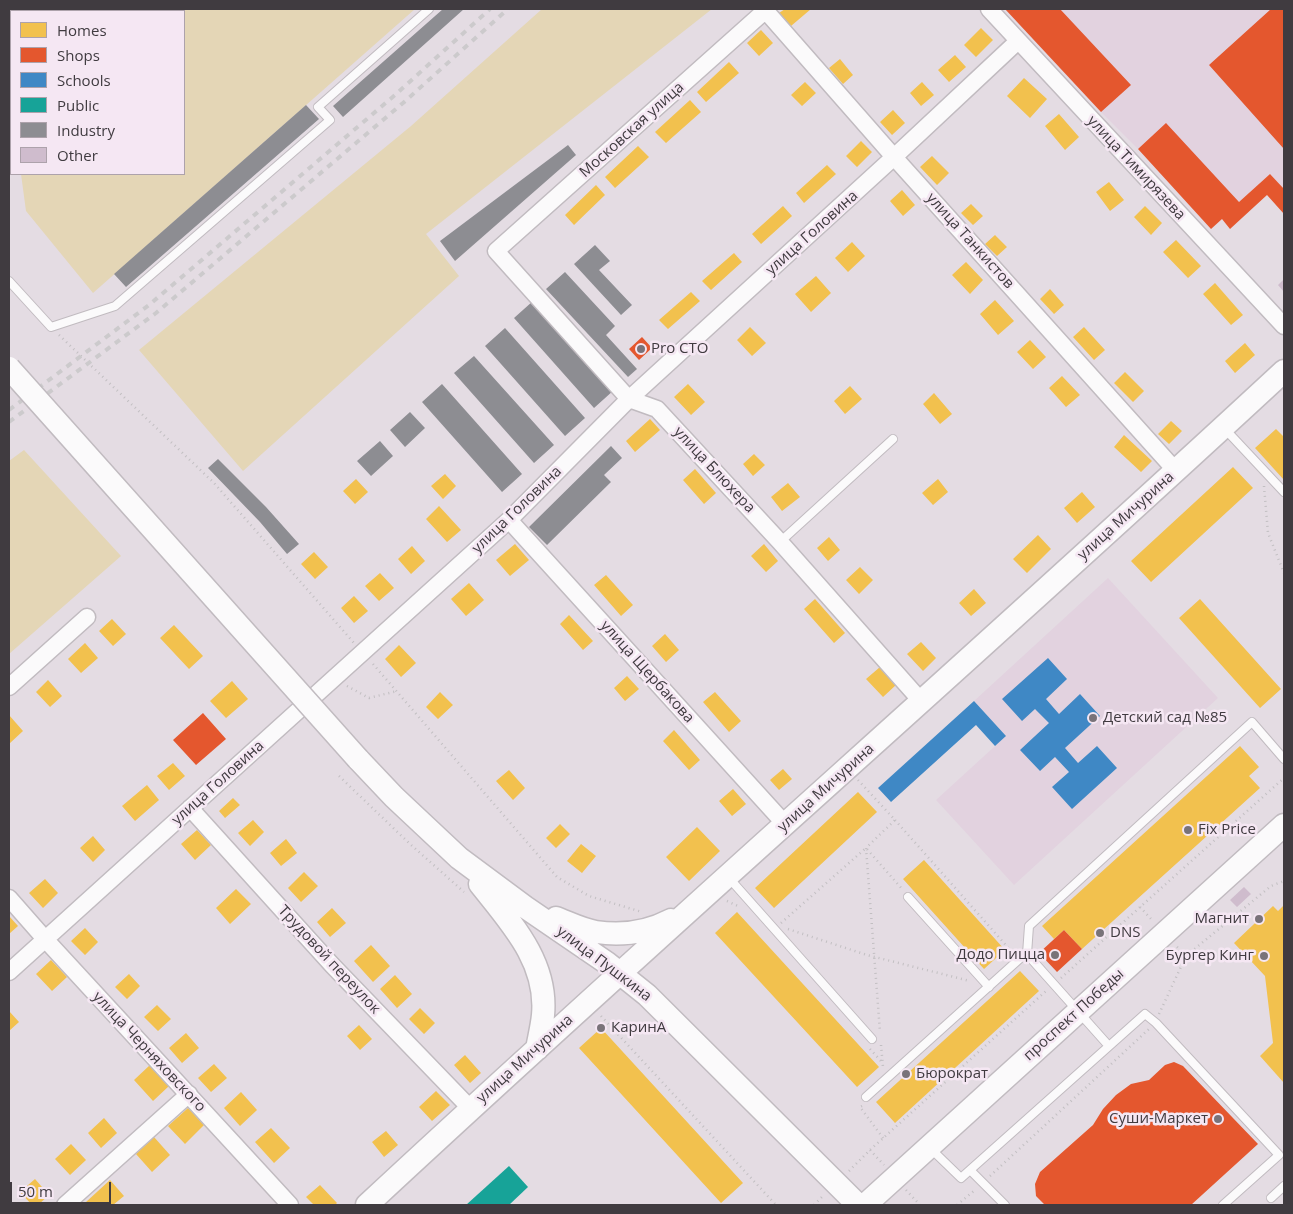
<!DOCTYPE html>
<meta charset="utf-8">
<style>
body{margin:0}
#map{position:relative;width:1293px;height:1214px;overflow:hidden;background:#e4dce3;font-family:"Open Sans",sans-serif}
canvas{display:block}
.frame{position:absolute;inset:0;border:10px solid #403b40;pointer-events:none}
.legend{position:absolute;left:10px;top:10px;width:175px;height:165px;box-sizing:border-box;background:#f5e7f3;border:1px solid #ada2ab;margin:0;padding:6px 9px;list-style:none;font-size:15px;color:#403b40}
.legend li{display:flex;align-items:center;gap:10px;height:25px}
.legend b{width:25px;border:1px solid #ada2ab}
.scale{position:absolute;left:10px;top:1182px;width:101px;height:22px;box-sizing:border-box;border:2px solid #403b40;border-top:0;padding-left:6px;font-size:15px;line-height:18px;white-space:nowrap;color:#403b40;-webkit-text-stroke:4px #f5e7f3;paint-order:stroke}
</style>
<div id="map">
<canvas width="1293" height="1214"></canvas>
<div class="frame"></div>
<ul class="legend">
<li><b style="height:14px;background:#f2c14e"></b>Homes</li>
<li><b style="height:14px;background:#e4572e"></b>Shops</li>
<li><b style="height:14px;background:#3f88c5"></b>Schools</li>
<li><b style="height:14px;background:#17a398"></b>Public</li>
<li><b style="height:14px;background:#8d8d92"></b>Industry</li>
<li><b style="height:14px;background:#cfbccd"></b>Other</li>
</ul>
<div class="scale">50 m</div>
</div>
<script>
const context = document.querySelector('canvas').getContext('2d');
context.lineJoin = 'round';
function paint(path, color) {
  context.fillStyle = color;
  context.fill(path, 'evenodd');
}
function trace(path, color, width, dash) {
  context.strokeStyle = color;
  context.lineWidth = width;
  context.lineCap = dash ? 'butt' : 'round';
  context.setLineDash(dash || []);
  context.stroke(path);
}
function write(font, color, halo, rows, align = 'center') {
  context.font = font + ' "Open Sans",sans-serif';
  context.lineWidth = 5;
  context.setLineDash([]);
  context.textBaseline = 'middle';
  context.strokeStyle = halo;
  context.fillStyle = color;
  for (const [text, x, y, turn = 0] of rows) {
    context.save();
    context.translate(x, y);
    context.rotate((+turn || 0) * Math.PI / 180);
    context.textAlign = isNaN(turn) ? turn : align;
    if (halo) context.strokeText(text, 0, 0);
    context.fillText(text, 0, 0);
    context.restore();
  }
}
const built = new Path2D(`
 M1005,9H1284V189L1270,174L1239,202L1138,149L1101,112Z
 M1108,578L1218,698L1014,885L936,800L1006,736L974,701Z`);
const green = new Path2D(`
 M47,9H415L93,293L26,211L21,174H184V11H47Z
 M542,9H712L426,234L459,276L243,471L139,350L411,126Z
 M24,450L121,556L9,654V461Z`);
const homes = new Path2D(`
 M785,9H811L791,26L779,13Z
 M981,28L993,40L976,57L964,45Z
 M761,30L773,43L759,56L747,43Z
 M955,55L966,67L949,82L938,70Z
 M840,59L853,75L843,84L829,68Z
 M729,62L739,73L706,102L697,92Z
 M1024,78L1047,99L1030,118L1007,96Z
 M805,82L816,93L802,106L791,95Z
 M922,82L934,95L921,106L910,93Z
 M690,100L701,112L666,143L655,132Z
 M893,110L905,123L892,135L880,122Z
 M1059,114L1079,137L1065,150L1045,126Z
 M861,141L872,152L857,167L846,156Z
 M638,146L649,157L615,188L605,177Z
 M932,156L949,173L937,185L920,167Z
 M827,165L836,174L804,203L796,193Z
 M1109,182L1124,200L1110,211L1096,192Z
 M596,185L605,195L574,225L565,215Z
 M902,190L915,205L903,216L890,201Z
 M971,204L983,216L973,225L961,213Z
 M783,206L792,216L761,244L752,234Z
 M1145,206L1162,223L1151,235L1134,217Z
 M995,235L1007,247L997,256L985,244Z
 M1176,240L1201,266L1188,278L1163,252Z
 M852,242L865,256L848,272L835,258Z
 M734,253L742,262L711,290L702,281Z
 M966,262L983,280L970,294L952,275Z
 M816,276L831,293L811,312L795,294Z
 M1215,283L1243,315L1231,325L1203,294Z
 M1050,289L1064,305L1054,314L1040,299Z
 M691,292L700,301L668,329L659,320Z
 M995,300L1014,321L998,335L980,314Z
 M750,327L766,343L752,356L737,340Z
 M1084,327L1105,350L1094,360L1073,337Z
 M1030,340L1046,357L1033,369L1017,352Z
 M1245,343L1255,355L1235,373L1225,361Z
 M1125,372L1144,391L1133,402L1114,383Z
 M1062,376L1080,395L1066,407L1049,388Z
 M688,384L705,402L691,415L674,397Z
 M850,386L862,399L845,414L834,401Z
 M934,393L952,414L940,424L923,404Z
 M650,419L660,430L635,452L626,441Z
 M1171,421L1182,431L1169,444L1158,434Z
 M1276,429L1284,437V480L1255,448Z
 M1124,435L1152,461L1141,472L1114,447Z
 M754,454L765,465L753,476L743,464Z
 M1233,467L1253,488L1151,582L1131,561Z
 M695,469L716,493L704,504L683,480Z
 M445,474L456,486L443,499L431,486Z
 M356,479L368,492L355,504L343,491Z
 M938,479L948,492L933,505L922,493Z
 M788,483L800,497L782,511L771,497Z
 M1082,492L1095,507L1077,523L1064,508Z
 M439,506L461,530L447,542L426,519Z
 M1038,535L1051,549L1027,573L1013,559Z
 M829,537L840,550L828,561L817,548Z
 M515,544L529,560L510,576L496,560Z
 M764,544L778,561L766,572L751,556Z
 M412,546L425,561L411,574L398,559Z
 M314,552L328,567L315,579L301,564Z
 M860,567L873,580L859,594L846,580Z
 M380,573L394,588L379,601L365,586Z
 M606,575L633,605L621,616L594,585Z
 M469,583L484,600L466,616L451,599Z
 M974,589L986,603L971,616L959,603Z
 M354,596L368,611L354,623L341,608Z
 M815,599L845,633L834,643L804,609Z
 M1200,599L1281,689L1260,708L1179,618Z
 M569,615L593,641L583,650L560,624Z
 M112,619L126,634L113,646L99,631Z
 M174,625L203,656L189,669L160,638Z
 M665,634L679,650L666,662L652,646Z
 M921,642L936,658L923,671L907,654Z
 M85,643L98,658L81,673L68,659Z
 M399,645L416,663L401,677L385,659Z
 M880,667L896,685L883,697L866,679Z
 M627,676L639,689L625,701L614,688Z
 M48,680L62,696L50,707L36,692Z
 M232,681L248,699L226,718L210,701Z
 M440,692L453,705L438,719L426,707Z
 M715,692L741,721L729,732L703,702Z
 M9,715L23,731L9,744Z
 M674,730L700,760L689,770L663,741Z
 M1240,746L1259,767L1249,776L1260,788L1082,949L1064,930L1054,939L1042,926Z
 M173,763L185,776L169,790L157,776Z
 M783,769L792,779L779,790L770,780Z
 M509,770L525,788L513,800L496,781Z
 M147,785L159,800L135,821L122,806Z
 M733,789L746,804L732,816L719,801Z
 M858,792L877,812L774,908L755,888Z
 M233,798L240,805L225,818L219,811Z
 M253,820L264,832L250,846L238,833Z
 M560,824L570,834L556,848L546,838Z
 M697,827L720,851L689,881L666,857Z
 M197,830L211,845L195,860L181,844Z
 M93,836L105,850L93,862L80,848Z
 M286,839L297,853L281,866L270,853Z
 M581,844L596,856L582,873L567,861Z
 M924,860L1005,950L984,969L903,879Z
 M304,872L318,886L301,902L288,888Z
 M45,879L58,893L43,908L29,893Z
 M236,889L251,904L230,924L216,908Z
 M1284,905V1083L1260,1056L1273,1043L1265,976L1234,943L1273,906L1278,911Z
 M332,908L346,923L330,937L317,922Z
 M737,912L879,1067L857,1087L715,933Z
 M9,916L18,926L9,934Z
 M85,928L98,942L85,955L71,941Z
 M371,945L390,966L373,982L354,961Z
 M51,960L67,977L52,991L36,974Z
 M1020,971L1039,991L895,1123L876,1102Z
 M129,974L140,986L127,999L115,987Z
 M395,975L412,994L397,1008L380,989Z
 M157,1005L171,1019L158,1031L144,1017Z
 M420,1008L435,1023L424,1034L409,1019Z
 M9,1011L19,1022L9,1031Z
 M359,1025L372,1039L360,1050L347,1036Z
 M601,1028L743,1183L721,1203L579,1048Z
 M186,1033L199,1048L182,1063L169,1048Z
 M465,1055L481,1073L470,1083L454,1065Z
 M214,1064L227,1078L211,1092L198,1078Z
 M150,1065L169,1086L153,1101L134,1080Z
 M436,1091L450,1105L432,1121L419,1107Z
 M241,1092L257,1110L240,1126L224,1108Z
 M188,1108L204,1125L185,1144L168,1126Z
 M104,1118L117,1133L101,1148L88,1133Z
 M271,1128L290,1148L274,1163L255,1142Z
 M386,1131L398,1145L384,1157L372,1142Z
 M154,1137L170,1155L152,1172L136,1154Z
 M71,1144L86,1160L70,1175L55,1159Z
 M35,1179L49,1195L38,1205H32L20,1192Z
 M110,1180L124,1196L113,1205H90L86,1202Z
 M320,1185L337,1203L335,1205H314L306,1197Z`);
const shops = new Path2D(`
 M1005,9H1060L1131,85L1101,112Z
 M1271,9H1284V149L1209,65Z
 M1166,123L1239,202L1270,174L1284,189V214L1267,195L1230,229L1222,219L1211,229L1138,149Z
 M642,337L652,348L639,360L629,349Z
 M203,713L226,739L196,765L173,740Z
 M1064,930L1082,949L1057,972L1039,953Z
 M1174,1062L1183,1066L1258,1144L1191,1205H1045L1036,1196L1035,1184L1040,1172L1093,1125L1103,1109L1116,1095L1131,1084L1149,1080L1165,1065Z`);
const schools = new Path2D(`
 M1048,658L1067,679L1046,699L1059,714L1080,694L1100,716L1065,748L1078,763L1097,746L1117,768L1072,809L1052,787L1069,772L1055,757L1040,771L1020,750L1049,723L1035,709L1022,721L1002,699Z
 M974,701L1006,736L995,746L976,725L891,802L878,788Z`);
const public = new Path2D(`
 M509,1166L528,1187L509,1205H466Z`);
const industry = new Path2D(`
 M29,9H47V11H29Z
 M443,9H464L343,117L333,106Z
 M306,105L319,119L126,287L114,274Z
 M568,145L576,155L455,261L440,241Z
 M595,245L610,261L599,270L632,305L621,315L574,264Z
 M565,272L615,326L606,335L637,369L628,377L546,289Z
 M533,301L614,390L594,408L514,318Z
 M505,328L585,418L565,436L485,346Z
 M474,356L554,445L534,463L454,373Z
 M442,384L522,474L502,492L422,402Z
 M410,412L425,428L405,447L390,430Z
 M380,441L393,456L371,476L357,461Z
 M611,446L622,458L604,475L611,482L547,545L529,527Z
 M218,459L266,507L299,544L287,554L260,522L208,468Z`);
const building = new Path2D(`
 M1284,279V292L1278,285Z
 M1244,887L1251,894L1237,907L1230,900Z`);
const path = new Path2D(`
 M59,335L214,483L354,643
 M1264,486L1268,533L1284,573
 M373,664L557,877L589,896L642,912
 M347,686L369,698L397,691
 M339,776L410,844L464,892
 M858,780L895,820L866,848L880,1032
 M895,820L1012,952
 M727,901L740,907
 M1140,907L1153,921
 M781,923L866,848L903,890
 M788,929L867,955L970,981
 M1177,947L1186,956
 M1061,978L1284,778
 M1159,1014L1186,956L1271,886L1284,881
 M601,1016L776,1205
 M881,1045L883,1067
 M870,1049L881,1061
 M862,1106L860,1107L883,1138
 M870,1150L884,1165
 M849,1171L870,1150L1046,991
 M990,1176L1149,1029
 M906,1190L920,1205
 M814,1205L823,1196
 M957,1205L975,1190`);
const lane = new Path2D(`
 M9,281L51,327L115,306L330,120L318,107L429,9
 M1224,428L1284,492
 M780,542L893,439
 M729,878L872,1039
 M908,897L989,987
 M1027,954L1029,926L1252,722L1284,759
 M866,1097L1026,953L1108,1045
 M930,1148L961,1178L1145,1014L1156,1023L1279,1155L1223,1205
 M971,1171L1005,1205
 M1271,1198L1284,1186`);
const street = new Path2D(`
 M767,9L496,251L629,399L657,409L780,542L922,702
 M989,9L1284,326
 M765,10L894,157L1176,471
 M509,520L785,824
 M9,687L87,617
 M190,808L332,965L471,1109
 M9,898L45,939L290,1205
 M9,972L509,520L629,399L894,157L1018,41
 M65,1205L189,1094`);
const secondary = new Path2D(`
 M358,759L394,797L459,858L525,907L607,963L647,995L858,1205
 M480,884C511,923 548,962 543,1015C542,1026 539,1038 537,1049
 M556,918C569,923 583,930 596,932C622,936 648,932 671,920
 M367,1205C670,923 981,652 1284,371
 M865,1205L1284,825`);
const rail = new Path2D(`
 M9,410L149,305L395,95L490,9
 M9,422L156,313L403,103L508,9`);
const secondaryBridge = new Path2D(`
 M9,368L358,759`);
const markers = [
 [641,349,5,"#797379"],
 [1093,718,5,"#797379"],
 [1188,830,5,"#797379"],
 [1259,919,5,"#797379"],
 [1100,933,5,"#797379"],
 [1055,955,5,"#797379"],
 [1264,956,5,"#797379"],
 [601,1028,5,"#797379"],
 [906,1074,5,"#797379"],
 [1218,1119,5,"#797379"]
];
const streetNames = [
 ["Московская улица",632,130,-42],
 ["улица Тимирязева",1136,168,47],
 ["улица Головина",812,233,-42],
 ["улица Танкистов",970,241,48],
 ["улица Блюхера",714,470,47],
 ["улица Головина",517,510,-44],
 ["улица Мичурина",1126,516,-42],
 ["улица Щербакова",647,672,48],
 ["улица Головина",218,783,-42],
 ["улица Мичурина",826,788,-42],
 ["Трудовой переулок",329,960,47],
 ["улица Пушкина",604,964,37],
 ["проспект Победы",1074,1015,-42],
 ["улица Черняховского",149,1052,47],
 ["улица Мичурина",525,1059,-42]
];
const poiNames = [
 ["Pro СТО",651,349],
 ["Детский сад №85",1103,718],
 ["Fix Price",1198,830],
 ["Магнит",1249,919,"right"],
 ["DNS",1110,933],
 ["Додо Пицца",1045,955,"right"],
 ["Бургер Кинг",1254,956,"right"],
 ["КаринА",611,1028],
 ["Бюрократ",916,1074],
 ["Суши-Маркет",1208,1119,"right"]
];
paint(built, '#e2d2df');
paint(green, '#e4d6b6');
paint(homes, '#f2c14e');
paint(shops, '#e4572e');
paint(schools, '#3f88c5');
paint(public, '#17a398');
paint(industry, '#8d8d92');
paint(building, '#cfbccd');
trace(lane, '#c1bbc0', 10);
trace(street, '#c1bbc0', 19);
trace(secondary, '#c1bbc0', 25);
trace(path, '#c2bfc2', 2.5, [1, 4]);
trace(lane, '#fbfafb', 8);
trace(street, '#fbfafb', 16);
trace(secondary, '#fbfafb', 22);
trace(rail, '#cccacc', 4, [6, 6]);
trace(secondaryBridge, '#c1bbc0', 25, []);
trace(secondaryBridge, '#fbfafb', 22);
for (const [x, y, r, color] of markers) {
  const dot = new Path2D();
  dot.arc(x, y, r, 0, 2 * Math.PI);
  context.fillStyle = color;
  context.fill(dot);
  trace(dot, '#f5e7f3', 2);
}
write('15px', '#403b40', '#f5e7f3', streetNames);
write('15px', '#403b40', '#f5e7f3', poiNames, 'left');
</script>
